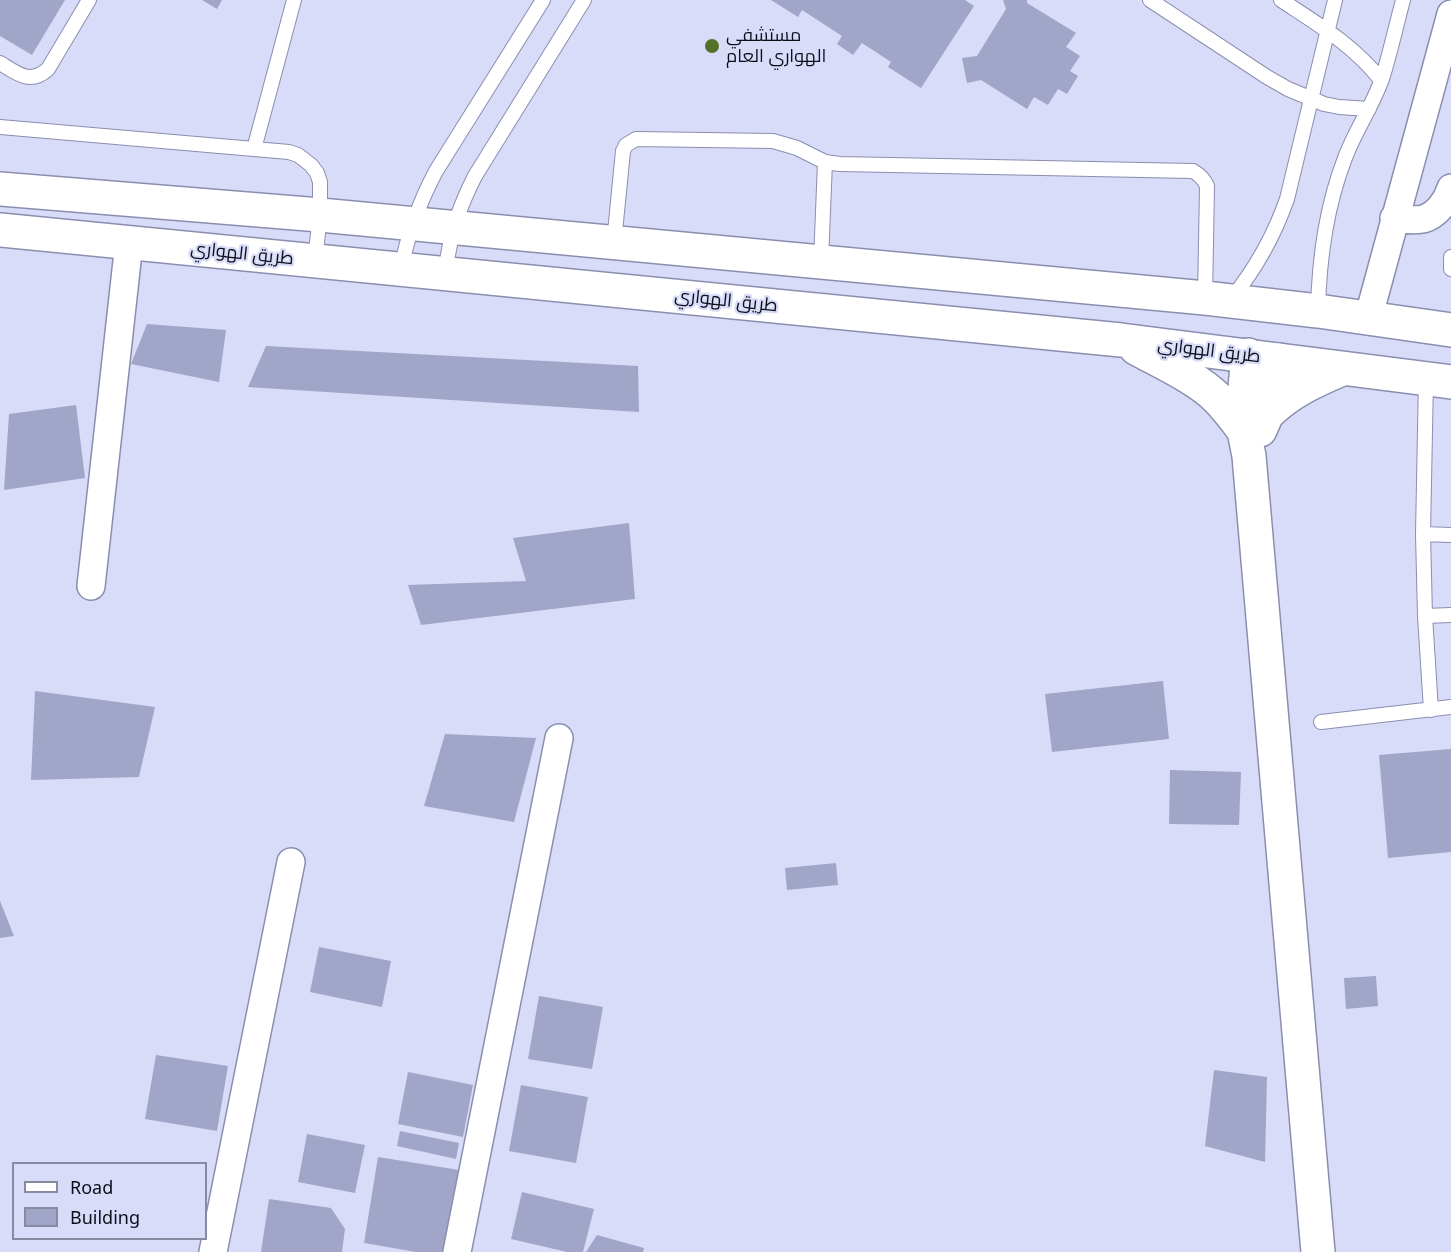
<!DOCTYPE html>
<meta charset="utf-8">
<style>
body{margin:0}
#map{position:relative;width:1451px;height:1252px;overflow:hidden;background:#d8dcf9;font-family:"Noto Sans",sans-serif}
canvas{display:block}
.legend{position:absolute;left:12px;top:1162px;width:195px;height:78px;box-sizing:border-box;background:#d8dcf9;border:2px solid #878aa0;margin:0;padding:8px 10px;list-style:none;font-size:18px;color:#0d0e1a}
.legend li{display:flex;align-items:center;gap:12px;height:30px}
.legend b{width:30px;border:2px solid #878aa0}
</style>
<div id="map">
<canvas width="1451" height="1252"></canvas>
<ul class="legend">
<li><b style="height:8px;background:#fff"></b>Road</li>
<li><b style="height:16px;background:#a1a5c7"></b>Building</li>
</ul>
</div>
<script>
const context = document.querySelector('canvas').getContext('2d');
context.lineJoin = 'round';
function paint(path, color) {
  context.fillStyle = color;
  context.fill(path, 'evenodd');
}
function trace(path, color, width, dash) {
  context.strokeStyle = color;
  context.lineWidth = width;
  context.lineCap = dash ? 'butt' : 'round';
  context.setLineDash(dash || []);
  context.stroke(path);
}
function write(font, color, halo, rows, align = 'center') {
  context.font = font + ' "Noto Sans",Cairo,sans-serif';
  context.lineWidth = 4.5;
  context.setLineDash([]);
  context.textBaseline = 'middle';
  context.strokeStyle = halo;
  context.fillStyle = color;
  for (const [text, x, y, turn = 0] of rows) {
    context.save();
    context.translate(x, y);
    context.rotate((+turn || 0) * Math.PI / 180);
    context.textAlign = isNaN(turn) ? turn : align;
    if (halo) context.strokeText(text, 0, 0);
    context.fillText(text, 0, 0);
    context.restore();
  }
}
const building = new Path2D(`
 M0,0H65L32,55L0,36Z
 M202,0H222L217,9Z
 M771,0H965L974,6L921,88L888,67L891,62L862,43L853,55L837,44L842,36L802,10L798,17Z
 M1003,0H1027V3L1076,33L1066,47L1080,56L1070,71L1078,76L1067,94L1058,89L1048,105L1034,97L1027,109L981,80L967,83L962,58L977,56L1006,9Z
 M147,324L226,330L219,382L131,364Z
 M266,346L638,366L639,412L248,387Z
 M76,405L85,478L4,490L9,414Z
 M629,523L635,599L421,625L408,585L526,581L513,538Z
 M1163,681L1169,739L1052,752L1045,694Z
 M35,691L155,707L139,777L31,780Z
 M445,734L536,738L514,822L424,806Z
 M1451,749V852L1388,858L1379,755Z
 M1170,770L1241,772L1239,825L1169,824Z
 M836,863L838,885L787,890L785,868Z
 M0,901L14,936L0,938Z
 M319,947L391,961L382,1007L310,992Z
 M1376,976L1378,1006L1346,1009L1344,978Z
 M539,996L603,1007L592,1069L528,1059Z
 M156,1055L228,1066L217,1131L145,1119Z
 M1214,1070L1267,1077L1265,1162L1205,1146Z
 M408,1072L473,1085L463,1137L398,1124Z
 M521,1085L588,1097L576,1163L509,1151Z
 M400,1131L459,1143L456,1159L397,1146Z
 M307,1134L365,1145L355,1193L298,1182Z
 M378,1157L459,1170L444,1252H416L364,1243Z
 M522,1192L594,1209L583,1252H567L511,1239Z
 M269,1199L331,1208L345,1229L342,1252H261Z
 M597,1235L644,1248L643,1252H586Z`);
const lane = new Path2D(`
 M1150,0L1267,77L1288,89L1324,104L1339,107L1369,109
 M1281,0C1319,25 1352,44 1381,80
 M0,63C18,74 30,85 48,69L89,0
 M0,127L254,149L289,152L298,155L311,165L317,173L320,182V215L315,261
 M254,149L294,0
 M614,242L623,151L626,145L636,139L773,141L797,148L825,162L840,164L1193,171C1200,175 1204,179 1207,186L1205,298
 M1451,257V269
 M821,261L825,162
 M401,269C408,233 419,203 436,171L543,0
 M445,274C450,236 458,209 475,176L584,0
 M1232,298C1256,268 1274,236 1287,199L1335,0
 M1318,311C1319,259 1326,207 1345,158C1355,131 1372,107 1382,79C1390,54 1396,26 1403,0
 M1426,379L1423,534L1425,616L1431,710
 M1423,534L1451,535
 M1425,616L1451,615
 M1321,722L1451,707`);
const street = new Path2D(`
 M1394,218C1403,219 1415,221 1423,219C1437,215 1447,201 1451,188
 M1368,319L1451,14
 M91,586L129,243
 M213,1252L291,862
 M457,1252L559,738`);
const secondary = new Path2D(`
 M1248,355L1243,410L1244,431L1249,456L1318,1252
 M1260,430L1267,414L1279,360`);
const highway = new Path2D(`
 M0,189L320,215L1205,298L1318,311L1451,330
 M0,230L1121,340L1451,382
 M1136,348C1161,362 1197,378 1217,398C1227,408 1236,420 1244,431
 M1267,414C1289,392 1314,381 1342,369`);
const markers = [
 [712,46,8,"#537228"]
];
const poiNames = [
 ["مستشفي",726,36],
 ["الهواري العام",726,57]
];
const streetNames = [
 ["طريق الهواري",242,254,6],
 ["طريق الهواري",726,301,6],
 ["طريق الهواري",1209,351,7]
];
paint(building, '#a1a5c7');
trace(lane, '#8a8eaf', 16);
trace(street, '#8a8eaf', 30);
trace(secondary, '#8a8eaf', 36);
trace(highway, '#8a8eaf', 36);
trace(lane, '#fff', 14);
trace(street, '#fff', 27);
trace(secondary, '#fff', 33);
trace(highway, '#fff', 33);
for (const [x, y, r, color] of markers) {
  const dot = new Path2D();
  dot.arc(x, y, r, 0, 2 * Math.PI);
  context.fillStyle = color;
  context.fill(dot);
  trace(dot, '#d8dcf9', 2);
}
write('18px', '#0d0e1a', '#d8dcf9', poiNames, 'left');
write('18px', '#0d0e1a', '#d8dcf9', streetNames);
</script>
